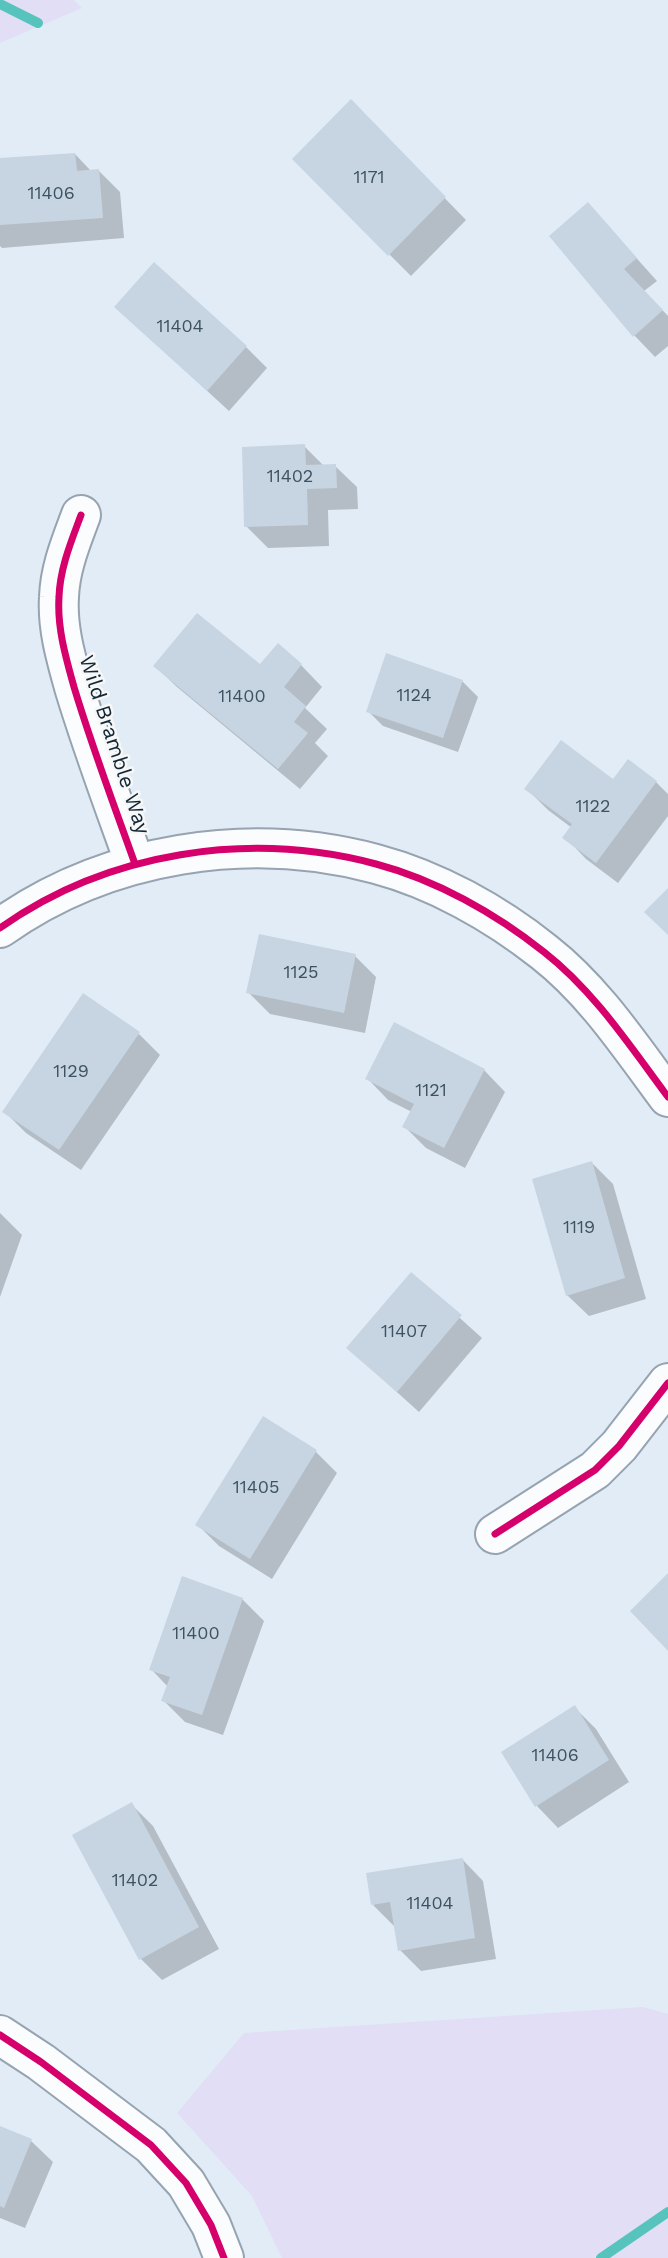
<!DOCTYPE html>
<style>
body{margin:0}
canvas{display:block;background:#e1ecf6}
</style>
<canvas width="668" height="2258"></canvas>
<script>
const context = document.querySelector('canvas').getContext('2d');
context.lineJoin = 'round';
function paint(path, color) {
  context.fillStyle = color;
  context.fill(path, 'evenodd');
}
function trace(path, color, width, dash) {
  context.strokeStyle = color;
  context.lineWidth = width;
  context.lineCap = dash ? 'butt' : 'round';
  context.setLineDash(dash || []);
  context.stroke(path);
}
function write(font, color, halo, rows, align = 'center') {
  context.font = font + ' "Work Sans",sans-serif';
  context.lineWidth = 5;
  context.setLineDash([]);
  context.textBaseline = 'middle';
  context.strokeStyle = halo;
  context.fillStyle = color;
  for (const [text, x, y, turn = 0] of rows) {
    context.save();
    context.translate(x, y);
    context.rotate((+turn || 0) * Math.PI / 180);
    context.textAlign = isNaN(turn) ? turn : align;
    if (halo) context.strokeText(text, 0, 0);
    context.fillText(text, 0, 0);
    context.restore();
  }
}
const green = new Path2D(`
 M0,0H74L82,8L0,43Z
 M643,2007L668,2014V2258H282L252,2196L177,2113L244,2033Z`);
const shadow = new Path2D(`
 M351,102L466,220L411,276L294,159Z
 M75,154L91,171L98,170L120,192L124,238L2,248L0,246V160Z
 M588,204L657,281L644,291L668,316V346L655,357L634,335Z
 M116,307L246,347L267,368L229,411Z
 M304,446L324,466H335L357,487L358,509L328,510L329,546L268,548L246,526Z
 M301,665L322,687L305,708L327,729L315,743L328,756L300,789L177,687L155,666Z
 M462,681L478,697L458,752L383,726L368,711Z
 M614,781L656,782L668,794V816L618,883L586,859L565,837L572,828L548,810L527,789Z
 M355,956L376,977L365,1033L270,1014L248,992Z
 M139,1034L160,1055L81,1170L26,1133L4,1111Z
 M484,1070L505,1092L465,1168L426,1148L404,1126L412,1112L388,1100L367,1078Z
 M592,1163L613,1184L646,1299L589,1316L567,1295Z
 M0,1213L22,1235L0,1297Z
 M411,1274L482,1338L419,1412L348,1348Z
 M315,1451L337,1473L272,1579L219,1546L198,1525Z
 M242,1599L264,1621L223,1735L185,1722L163,1700L168,1687L151,1669Z
 M575,1708L596,1729L629,1782L558,1828L537,1806L503,1753Z
 M131,1804L153,1826L219,1949L162,1980L141,1959Z
 M462,1859L483,1881L496,1959L421,1971L400,1950L394,1926L373,1905Z
 M0,2128L31,2141L53,2162L25,2228L0,2218Z`);
const stream = new Path2D(`
 M0,4L38,23
 M601,2258L668,2212`);
const building = new Path2D(`
 M351,99L446,197L388,256L292,159Z
 M75,153L77,171L99,169L103,218L0,225V158Z
 M588,202L637,258L624,269L663,310L633,337L549,236Z
 M154,262L247,346L207,391L114,307Z
 M305,444L306,465L336,464L337,488L307,489L308,525L244,527L242,447Z
 M197,613L260,664L278,643L302,664L284,687L306,706L294,722L308,733L278,769L153,666Z
 M386,653L463,680L443,738L366,712Z
 M561,740L613,779L628,759L657,781L596,863L562,838L572,824L524,789Z
 M668,888V935L644,912Z
 M259,934L356,954L344,1013L246,993Z
 M83,993L140,1032L59,1150L2,1112Z
 M394,1022L485,1069L444,1148L402,1127L414,1104L365,1079Z
 M592,1161L625,1278L566,1296L532,1179Z
 M411,1272L462,1315L397,1392L346,1348Z
 M263,1416L317,1450L250,1559L195,1525Z
 M668,1573V1651L630,1611Z
 M182,1576L243,1598L202,1715L161,1701L170,1677L149,1670Z
 M575,1705L609,1760L535,1807L501,1752Z
 M132,1802L199,1927L139,1960L72,1835Z
 M463,1858L475,1938L398,1951L390,1902L371,1905L366,1873Z
 M0,2126L32,2139L4,2208L0,2206Z`);
const street = new Path2D(`
 M81,515C71,542 60,568 59,597C57,628 66,658 74,687C92,747 114,805 135,864
 M0,928C107,852 249,830 376,864C436,880 495,913 544,952C594,991 630,1046 668,1097
 M495,1534L595,1470L619,1446L668,1383
 M0,2035L41,2062L151,2145L186,2183L211,2225L224,2258`);
const cycleway = new Path2D(`
 M81,515C71,542 60,568 59,597C57,628 66,658 74,687C92,747 114,805 135,864
 M0,928C107,852 249,830 376,864C436,880 495,913 544,952C594,991 630,1046 668,1097
 M495,1534L595,1470L619,1446L668,1383
 M0,2035L41,2062L151,2145L186,2183L211,2225L224,2258`);
const numberNames = [
 ["1171",369,178],
 ["11406",51,194],
 ["11404",180,327],
 ["11402",290,477],
 ["1124",414,696],
 ["11400",242,697],
 ["1122",593,807],
 ["1125",301,973],
 ["1129",71,1072],
 ["1121",431,1091],
 ["1119",579,1228],
 ["11407",404,1332],
 ["11405",256,1488],
 ["11400",196,1634],
 ["11406",555,1756],
 ["11402",135,1881],
 ["11404",430,1904]
];
const streetNames = [
 ["Wild Bramble Way",114,745,72]
];
paint(green, '#e2def6');
paint(shadow, '#0003');
trace(stream, '#56c3bd', 10);
paint(building, '#c7d5e3');
trace(street, '#96a3b0', 42);
trace(street, '#fafcfe', 38);
trace(cycleway, '#d6006c', 7);
write('18px', '#3e5261', null, numberNames);
write('21px', '#112636', '#f7f7f7', streetNames);
</script>
